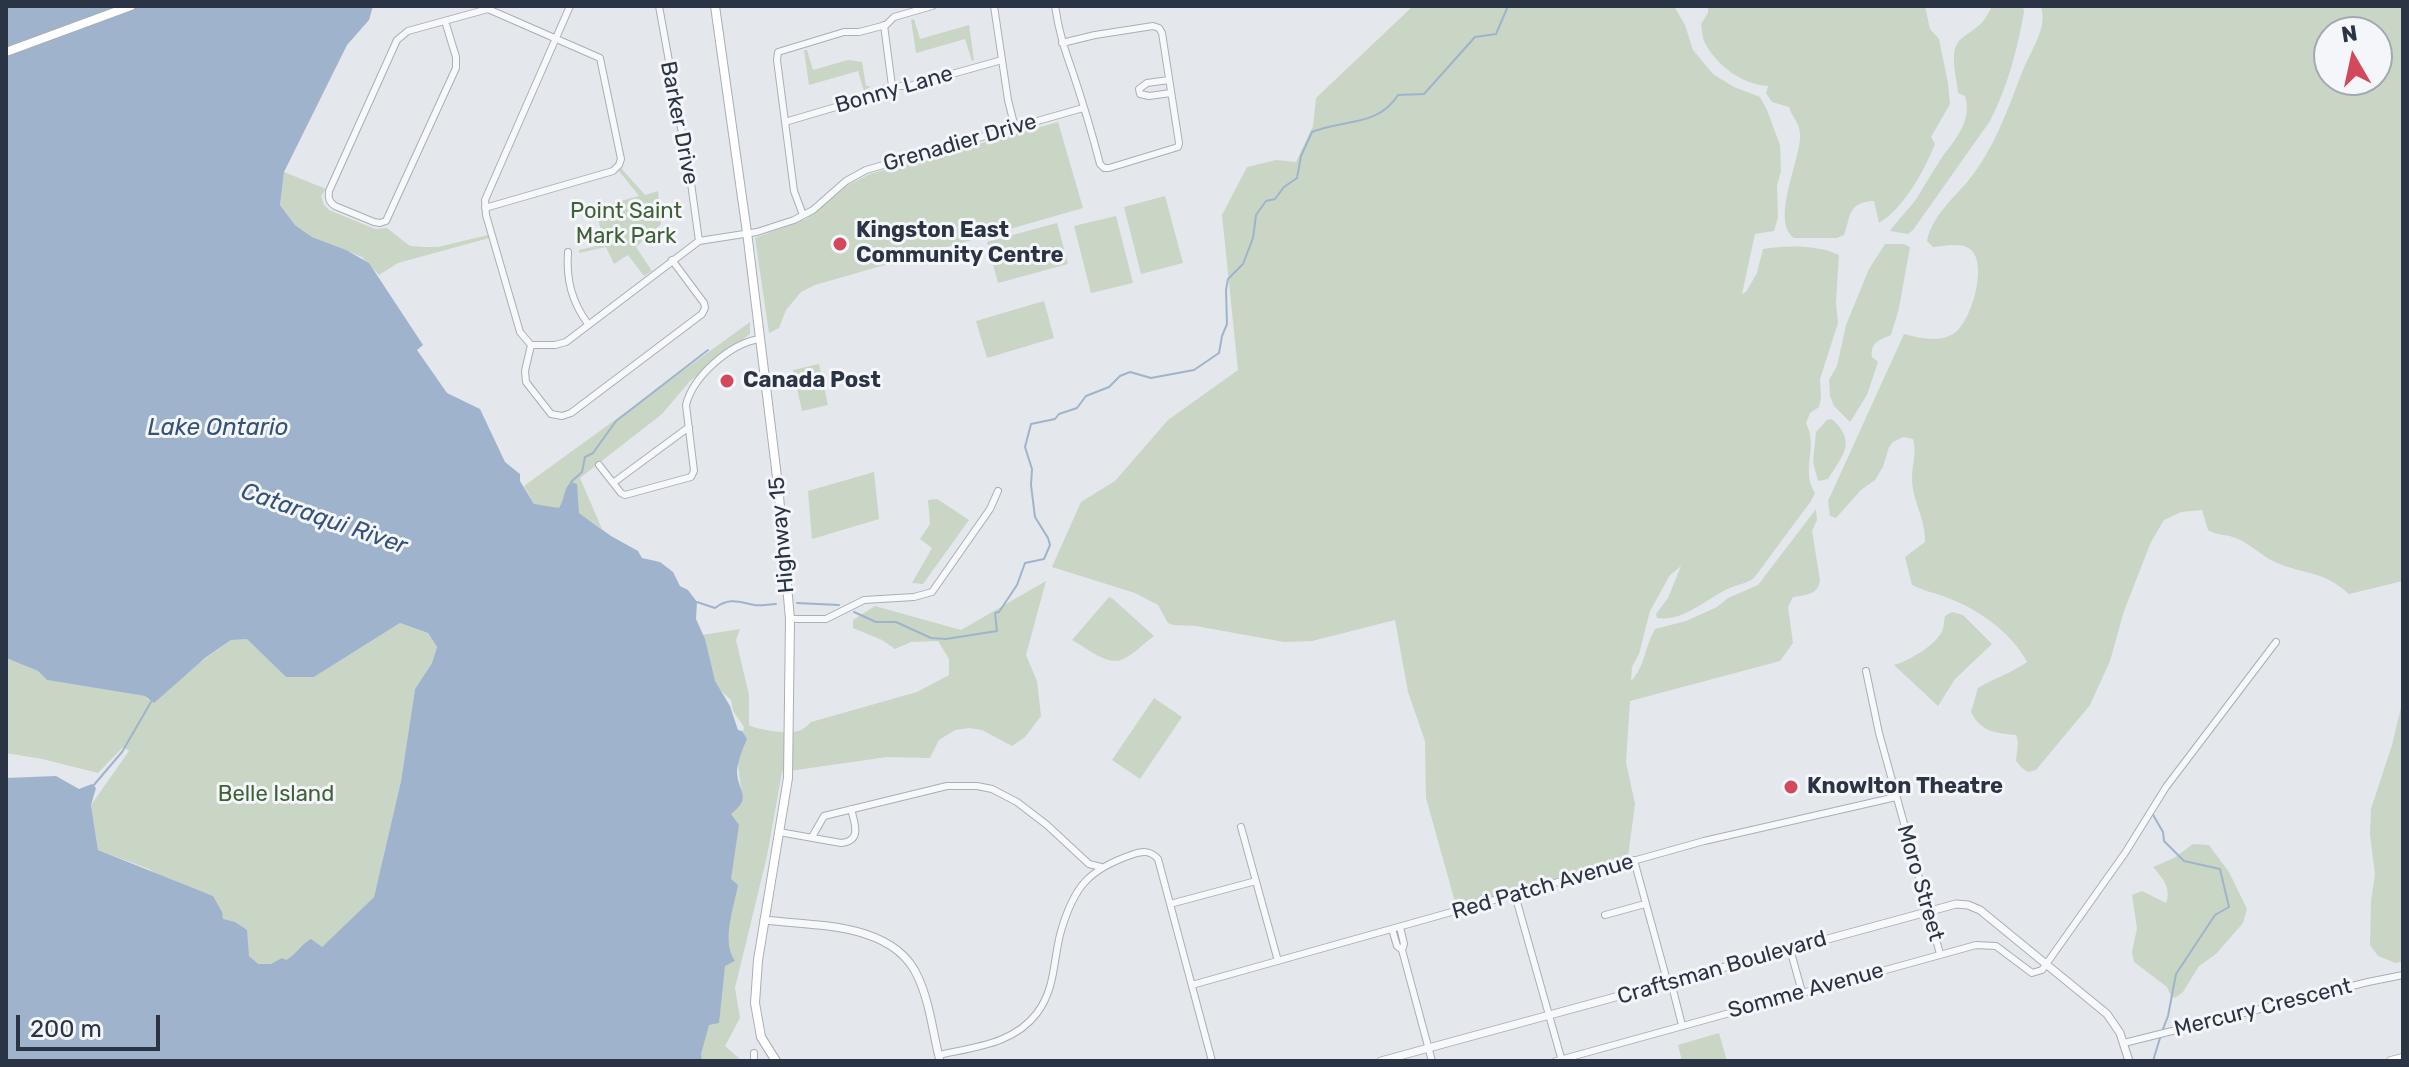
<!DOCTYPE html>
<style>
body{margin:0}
#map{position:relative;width:2409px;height:1067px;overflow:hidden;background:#e4e7ec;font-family:Rubik,sans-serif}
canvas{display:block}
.frame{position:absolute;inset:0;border:8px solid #2b3445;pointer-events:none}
.north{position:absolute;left:2313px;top:16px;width:80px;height:80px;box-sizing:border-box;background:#f4f6f9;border:2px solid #a4a8b1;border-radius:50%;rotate:351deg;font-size:22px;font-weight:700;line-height:32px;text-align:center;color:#2b3445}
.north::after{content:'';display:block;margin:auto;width:28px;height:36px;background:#d1495b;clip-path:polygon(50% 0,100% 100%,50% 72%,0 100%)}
.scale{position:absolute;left:16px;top:1015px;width:144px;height:36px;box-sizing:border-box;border:4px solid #2b3445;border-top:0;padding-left:10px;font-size:24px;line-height:28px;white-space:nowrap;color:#2b3445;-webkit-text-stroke:6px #f4f6f9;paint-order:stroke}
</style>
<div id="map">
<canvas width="2409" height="1067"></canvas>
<div class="frame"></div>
<div class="north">N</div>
<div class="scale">200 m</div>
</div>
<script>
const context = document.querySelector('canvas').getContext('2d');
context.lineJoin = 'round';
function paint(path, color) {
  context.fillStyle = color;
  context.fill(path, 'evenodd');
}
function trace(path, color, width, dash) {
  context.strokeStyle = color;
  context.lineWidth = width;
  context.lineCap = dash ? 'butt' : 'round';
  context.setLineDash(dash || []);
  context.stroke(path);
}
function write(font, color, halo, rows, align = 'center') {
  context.font = font + ' Rubik,sans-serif';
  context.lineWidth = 6;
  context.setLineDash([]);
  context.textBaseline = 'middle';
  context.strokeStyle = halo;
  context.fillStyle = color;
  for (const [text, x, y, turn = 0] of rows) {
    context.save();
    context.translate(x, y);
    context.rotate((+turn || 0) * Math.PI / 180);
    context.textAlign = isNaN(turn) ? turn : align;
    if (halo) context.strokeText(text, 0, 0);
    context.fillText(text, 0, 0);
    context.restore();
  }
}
const green = new Path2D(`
 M1413,6H1674L1685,25L1693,50L1713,74L1734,87L1760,97L1767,110L1780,145L1781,171L1777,186L1778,217L1774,231L1755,234L1742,294L1746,292L1757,273L1763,249C1786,245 1819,245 1839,255L1836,303L1838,323L1820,379L1821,398L1819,407L1810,413L1806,423C1819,449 1800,468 1815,493L1811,501L1754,578C1746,584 1739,584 1730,588C1706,598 1685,622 1657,618L1656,614L1668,598L1681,566L1670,575L1650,611L1639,654L1632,667L1631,681C1645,667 1645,646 1655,629L1686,621L1717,607L1728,598L1758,585L1816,509L1817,520L1812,531L1820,580C1818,595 1806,595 1793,597L1788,607L1793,643L1780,661L1630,701L1626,762L1635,804L1627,864L1457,909L1426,798L1425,741L1408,692L1395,620L1312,641L1284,642L1196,626L1173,625L1168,623L1158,605L1135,593L1052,567L1081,502L1115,481L1168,420L1238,370L1222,215L1247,167L1276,160L1296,162L1313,126L1316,98Z
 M1708,6H1925L1930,29L1939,39L1948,83L1950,104L1931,137L1935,144C1924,171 1904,208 1879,223L1874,201C1847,202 1851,217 1844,235L1837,238H1794C1770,221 1801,159 1800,135C1800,122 1792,118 1789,107L1772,102L1766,93L1768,86C1743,85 1716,65 1705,43C1702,37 1702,30 1701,24L1708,13Z
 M1992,6H2023L2024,12C2017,50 2008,86 1990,121L1913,230L1908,234L1890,231C1898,219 1910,209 1918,196C1927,182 1935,167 1945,153C1958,137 1972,118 1965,96L1958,93C1957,81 1953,67 1954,55C1955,39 1966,36 1977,27C1985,21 1988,14 1992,6Z
 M2041,6H2403V581L2349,594C2321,568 2298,575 2269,559C2259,553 2250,544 2238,539C2228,534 2218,536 2208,530L2202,510L2181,512L2164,520L2151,542L2124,611L2110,661L2090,705L2036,770L2028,772L2022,768L2016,761L2018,742L2016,735C1995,733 1981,732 1971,712L1978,688C1994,678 2012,673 2027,662C2012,633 1978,609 1948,598C1936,593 1924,591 1912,585L1905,557L1925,542C1926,519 1912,501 1912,478C1912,465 1917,452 1913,439L1903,437L1893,442L1889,447L1883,467L1875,480L1861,490L1836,518L1830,516L1828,501L1904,334C1920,338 1938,343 1953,334C1971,324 1989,263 1970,249C1960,242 1944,246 1933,247L1927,241C1932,216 1953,199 1968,181C1995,148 2008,108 2023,70C2031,50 2048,28 2041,6ZM2329,32H2377V80H2329Z
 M914,19L920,39L969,25L974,60L972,61L965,39L916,53L911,20Z
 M804,50H807L813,70L848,60L862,62L866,86H871L864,91L858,71L809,85Z
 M1058,122L1083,208L815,285L801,292L786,310L779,328L769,333L755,238L806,219L848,185L870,174Z
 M621,168L645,195L658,191L661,224L636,247L652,271L644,276L628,255L614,264L606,247L579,253V250L605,244L595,208L639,196L619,171Z
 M284,172L326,189L321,196L324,205L329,210L375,229L387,228L410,246L424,247H438L488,235L489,238L398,263L379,275L362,257L312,237L295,225L280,205Z
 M1165,196L1183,263L1141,274L1124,207Z
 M1116,216L1133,283L1091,293L1074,226Z
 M1057,223L1068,264L998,283L987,242Z
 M1885,244H1903L1910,247L1899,308L1891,335C1879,340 1870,343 1872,357L1878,362L1867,395L1850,422L1834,406L1830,396L1829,380L1837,366L1846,325L1869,269Z
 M1044,301L1054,338L987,358L976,321Z
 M750,322V334L690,381L662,414L580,478L602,529L579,513L551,517L534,504L524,486Z
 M819,364L828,405L802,411L793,370Z
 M1832,419C1857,442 1843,455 1828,479L1818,481L1813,462L1816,432L1827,420Z
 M874,472L879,519L812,539L808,491Z
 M937,499L969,520L923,584L912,583L932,548L920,539L930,524L928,500Z
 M1046,581L1026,655L1037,681L1041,716L1025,737L1012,746L982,730L969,728L955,730L939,740L930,758L887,757L782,772L767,856L735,988L740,1018L725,1046L742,1061H695L731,832V808L741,789L737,757L744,727L733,711L731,700L719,689L705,669L702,635L740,629L736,640L749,695V725C757,730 791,735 801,730C805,728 808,725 811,722L917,692L949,675V659L938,641L911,642L895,649L882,640L853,628V620L875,606L961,630Z
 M1109,597L1113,599L1154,636C1144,643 1132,656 1121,660C1106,665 1085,647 1072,640Z
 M1952,612L1963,615L1992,644L1955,679L1938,706L1894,665C1909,661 1938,644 1943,629C1944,625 1944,620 1945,616Z
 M400,623L428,633L437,647L432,663L415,689L401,781L374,897L322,947L293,957L275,966L255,969L223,919L149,869L98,850L91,805L129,751L123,747L98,773L42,759L6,753V658L38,671L47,680L146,696L148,700L231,640L247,638L286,677H314Z
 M1154,698L1182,717L1140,779L1112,760Z
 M2403,699V961L2396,963L2378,956L2370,945L2371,901L2375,874L2370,835L2371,809L2392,745Z
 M2193,844L2209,845L2229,872L2247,909L2243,923L2216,954L2199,966L2183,992L2175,998L2171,996L2167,987L2134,962L2132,952L2137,928L2132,895L2142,891L2166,903C2172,889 2162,877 2153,867L2174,858Z
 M1719,1033L1727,1061H1682L1678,1045Z`);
const water = new Path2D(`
 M6,6H373L369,20L347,45L284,172L280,205L295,225L312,237L346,250L369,263L423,345L417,350L447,393L480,409L505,462L520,474V481L534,504L559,508C565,499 563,489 571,482L577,484L579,513L611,536L638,551L642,558L660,562L673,572L680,586L688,590L697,602L696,619L705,639L715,681L730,706L738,730L742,731L747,739C743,748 737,762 737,772C738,793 753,797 731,814L739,825L731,879L738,885C734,908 721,941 735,961L725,966L719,1023L709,1025L701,1054L702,1061H6V778L56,776L79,789L92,784L96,788L91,805L98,850L213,896L222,912L223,919L235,922L247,930L249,956L258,964H271L282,958L286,960C296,955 301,944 311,939L322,947L374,897L401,781L415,689L432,663L437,647L428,633L400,623L314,677H286L247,639L231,640L205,658L154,703L145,696L47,680L38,671L6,658Z`);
const stream = new Path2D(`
 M571,482L582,472L585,457L593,453L616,421L708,350
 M697,602L715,608C729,597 739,602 755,605C762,606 769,604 776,604
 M797,603L839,605
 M854,612L876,622H896L931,638L946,639L997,631L995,613L999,612L1017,585L1025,563L1044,559L1050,545L1048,538L1035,517L1031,485L1032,469L1025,447L1031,424L1055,419L1059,414L1077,408L1086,396L1109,387L1120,376L1130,372L1151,378L1194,370L1219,353L1222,336L1227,324L1226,290L1228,279L1243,264L1253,238L1256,215L1266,201L1275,199L1284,187L1297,178L1301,156L1312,132C1343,119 1378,127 1398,95L1424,94L1475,37L1496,34L1508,6
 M93,786L122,752L151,702
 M2152,813L2163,832L2164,841L2184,861L2220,869L2229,907L2215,915L2176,974L2168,1016L2163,1029
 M2153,1061L2160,1038`);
const minor = new Path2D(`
 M570,6L485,200L486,215L520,332L531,345H555L566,342L699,241L757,232L794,220L813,210L846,181L866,170L1083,108
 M659,6L691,183L699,241
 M994,6L1008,100L1015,128
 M1055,6C1059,32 1064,48 1073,73C1083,103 1092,133 1100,164L1104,168H1109L1178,147L1179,143L1162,33L1159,28L1153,26L1095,35L1062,43
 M445,21L456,57V68L386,221L380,223L374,222L335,206C329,202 328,198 329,191L397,40L408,31L488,9L600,58L621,159L619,165L613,171L485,208
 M884,25L892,86
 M1169,80L1147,83L1139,89L1140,94L1149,96L1171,93
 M785,122L863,99L875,92L892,86H909L1002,60
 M803,215L794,191L777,60L778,52L844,32H859L886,25L894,17L932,6
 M568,252C566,280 572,302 588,324
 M531,345L525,371L526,382L551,414L562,416L571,413L702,314L705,308L704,303L672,260
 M599,465L621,493L625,495L691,477L694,471L686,405C693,376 730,344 759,339
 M613,483L689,427
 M790,619H826L864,600L914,597L932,592L990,509L998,491
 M1866,671L1879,733L1940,954
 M1241,827L1278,961
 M779,832L841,843C862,841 855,824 851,809
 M812,837L824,816L947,786H977L992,789L1017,802L1047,825L1089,864L1101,867
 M1634,860L1666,977L1673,990L1682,1025
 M1515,895L1562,1061
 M1170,904L1256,881
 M1605,915L1645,904
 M1400,927L1404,944L1402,950L1432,1061
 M1392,929L1397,946L1402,950
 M1790,949L1802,992
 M1192,985L1704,841L1896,797
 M2124,1043L2368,982L2403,975
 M754,1053V1061
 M939,1055C974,1047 1014,1044 1037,1013C1056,988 1053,959 1061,931C1074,887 1088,870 1131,855C1142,851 1150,850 1158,859L1212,1061
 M1556,1061L1976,945L1996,946L2032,973L2042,970L2125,853L2166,787L2276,642`);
const tertiary = new Path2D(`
 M764,920C815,926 894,922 918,977C930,1003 933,1034 940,1061
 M1381,1061L1956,904L1968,905L1980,910L2107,1014L2120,1033L2129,1061`);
const secondary = new Path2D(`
 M715,6L748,240L778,485L790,619L788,778L758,960L755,1003L761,1037L776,1061
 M6,52L131,6
 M2391,1061L2403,1058`);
const markers = [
 [840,244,8,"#d1495b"],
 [727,381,8,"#d1495b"],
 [1791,787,8,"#d1495b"]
];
const streetNames = [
 ["Bonny Lane",894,90,-16],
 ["Barker Drive",679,123,79],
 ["Grenadier Drive",960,143,-16],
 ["Highway 15",782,535,-95],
 ["Moro Street",1920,883,74],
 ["Red Patch Avenue",1543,887,-16],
 ["Craftsman Boulevard",1722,968,-16],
 ["Somme Avenue",1806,991,-15],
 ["Mercury Crescent",2263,1008,-14]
];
const parkNames = [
 ["Point Saint",626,212],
 ["Mark Park",626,237],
 ["Belle Island",276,795]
];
const poiNames = [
 ["Kingston East",856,231],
 ["Community Centre",856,256],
 ["Canada Post",743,381],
 ["Knowlton Theatre",1807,787]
];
const waterNames = [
 ["Lake Ontario",218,428],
 ["Cataraqui River",324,519,19]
];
paint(green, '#c9d6c5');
paint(water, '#9fb4cc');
trace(stream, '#9fb4cc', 2);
trace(minor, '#a9aeb7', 8);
trace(tertiary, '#a9aeb7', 9);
trace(secondary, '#a9aeb7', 10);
trace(minor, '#f7f8fa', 6);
trace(tertiary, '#f7f8fa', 7);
trace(secondary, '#fff', 8);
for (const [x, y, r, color] of markers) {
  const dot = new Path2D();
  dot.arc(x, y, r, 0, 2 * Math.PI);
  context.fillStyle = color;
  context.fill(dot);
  trace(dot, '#f4f6f9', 3);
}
write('22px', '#2b3445', '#f4f6f9', streetNames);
write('22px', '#3f6138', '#f4f6f9', parkNames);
write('bold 22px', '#2b3445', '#f4f6f9', poiNames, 'left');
write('italic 24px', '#34527a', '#f4f6f9', waterNames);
</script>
